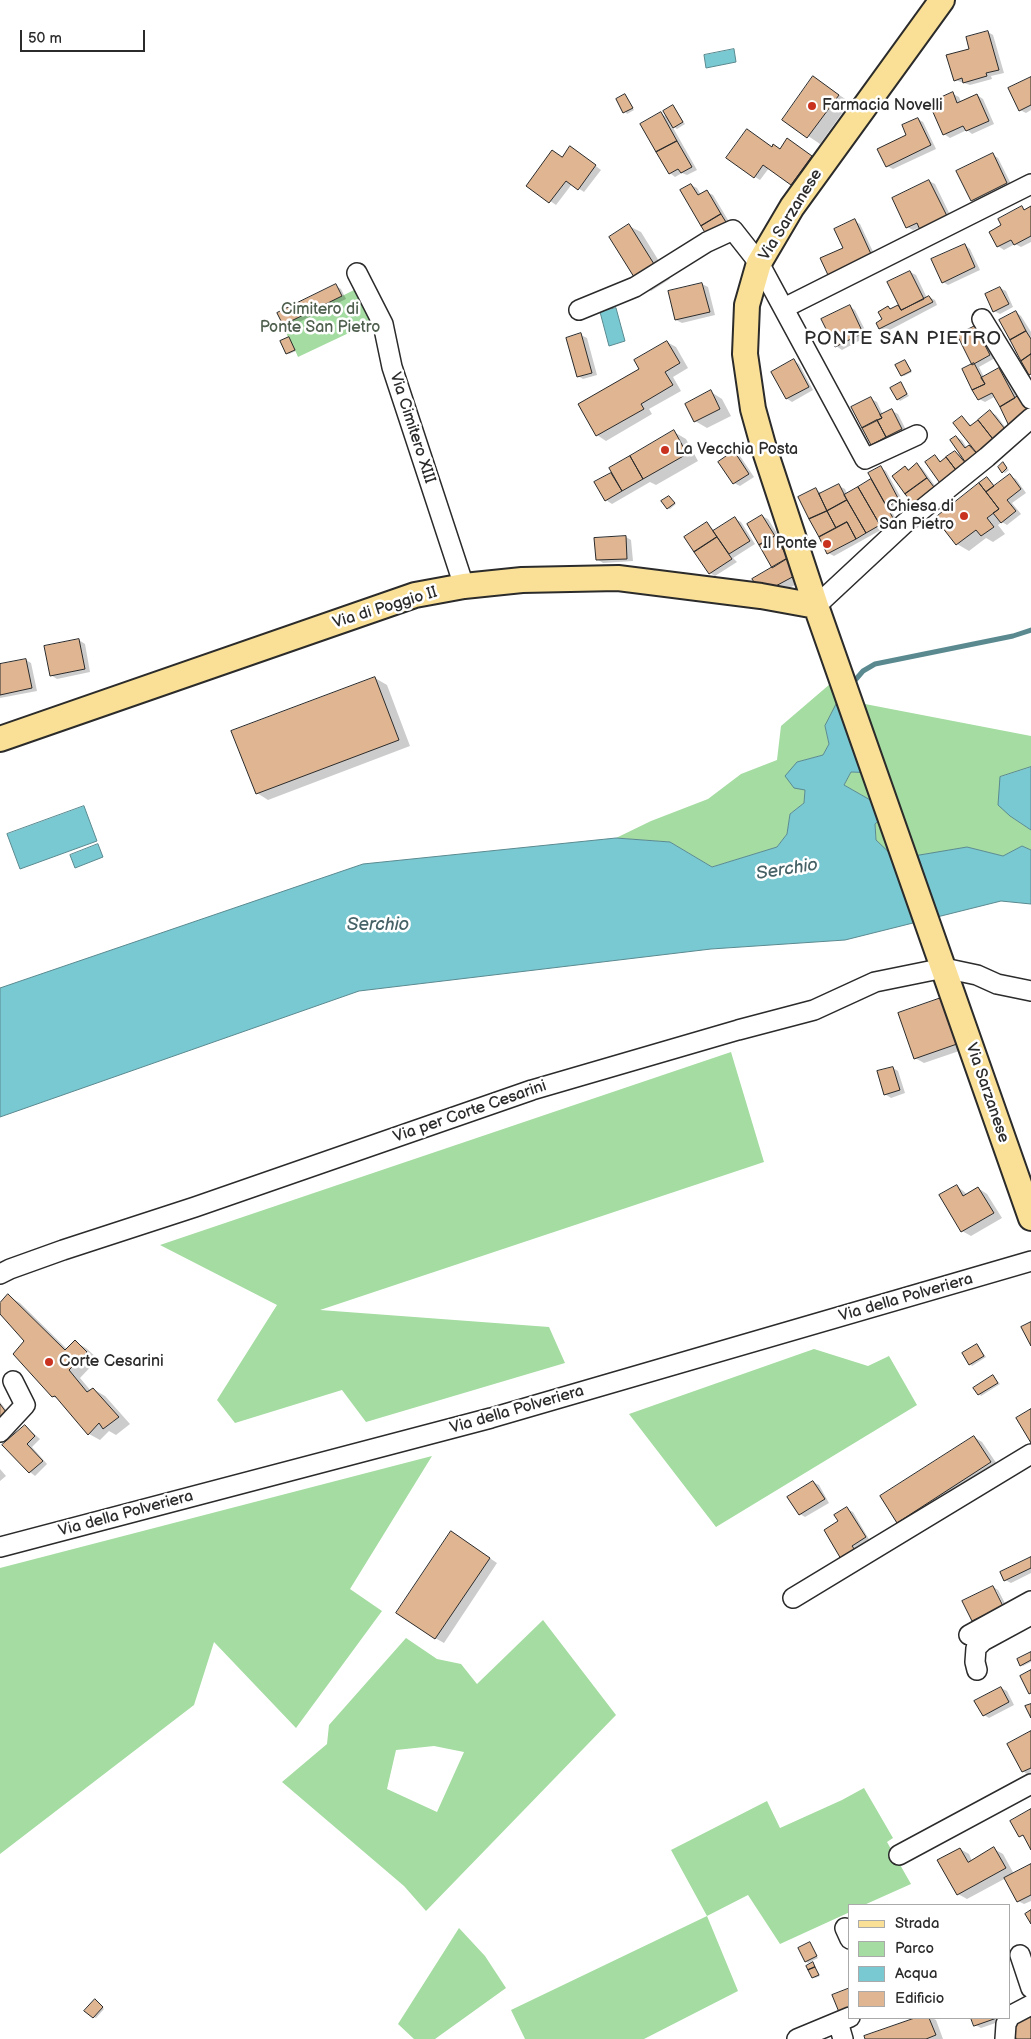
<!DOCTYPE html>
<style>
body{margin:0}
#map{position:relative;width:1031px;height:2039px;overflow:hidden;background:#fff;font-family:"Balsamiq Sans",sans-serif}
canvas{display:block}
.legend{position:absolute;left:848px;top:1904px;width:162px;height:115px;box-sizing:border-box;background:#fff;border:1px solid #aaa;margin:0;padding:6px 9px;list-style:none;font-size:15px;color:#2b2b2b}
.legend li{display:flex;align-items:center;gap:10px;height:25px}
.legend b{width:25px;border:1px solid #aaa}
.scale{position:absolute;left:20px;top:30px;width:125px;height:22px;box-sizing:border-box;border:2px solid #2b2b2b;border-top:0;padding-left:6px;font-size:15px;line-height:18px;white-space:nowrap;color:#2b2b2b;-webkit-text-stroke:4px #fff;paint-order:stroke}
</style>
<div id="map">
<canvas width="1031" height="2039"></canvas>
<ul class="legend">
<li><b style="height:6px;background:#f9e096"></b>Strada</li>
<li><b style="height:14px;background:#a4dca1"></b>Parco</li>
<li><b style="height:14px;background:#79c9d3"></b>Acqua</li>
<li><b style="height:14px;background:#e0b591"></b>Edificio</li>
</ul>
<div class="scale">50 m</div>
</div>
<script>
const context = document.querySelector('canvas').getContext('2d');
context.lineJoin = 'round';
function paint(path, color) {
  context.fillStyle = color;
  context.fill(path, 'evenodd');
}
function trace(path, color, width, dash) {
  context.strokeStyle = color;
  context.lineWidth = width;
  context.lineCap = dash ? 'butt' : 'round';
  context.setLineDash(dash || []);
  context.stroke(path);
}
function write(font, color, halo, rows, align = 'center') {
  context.font = font + ' "Balsamiq Sans",sans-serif';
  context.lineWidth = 5;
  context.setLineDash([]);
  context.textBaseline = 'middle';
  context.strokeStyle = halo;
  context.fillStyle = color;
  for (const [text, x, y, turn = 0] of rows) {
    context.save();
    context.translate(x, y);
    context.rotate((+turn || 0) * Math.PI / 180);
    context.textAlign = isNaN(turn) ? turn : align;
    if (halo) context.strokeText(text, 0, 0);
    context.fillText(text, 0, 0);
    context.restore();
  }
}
const green = new Path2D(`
 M356,289L372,322L298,357L295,350L286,354L280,341L288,337L277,313L342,296Z
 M830,684L839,699L1031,736V767L1000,777L1010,816L1031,830V850L1022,846L1003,856L967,847L896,860L876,840L875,824L887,813L879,805L844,785L851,772L878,773L866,760L855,756L848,736L868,731L825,726L829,744L823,755L797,762L805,790L804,803L790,814L787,834L777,847L712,867L670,842L616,838L651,821L708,799L741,774L777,760L781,726Z
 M731,1052L764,1162L320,1310L549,1327L565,1363L366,1422L342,1390L235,1423L217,1400L277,1305L160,1245Z
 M814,1349L868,1366L889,1356L917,1405L716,1527L629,1414Z
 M432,1456L350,1589L382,1611L296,1728L214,1642L194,1705L0,1854V1568Z
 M543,1620L616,1715L426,1911L404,1886L282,1782L327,1744L329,1725L406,1638L437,1659L461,1664L477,1684ZM434,1746L464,1752L437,1812L387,1789L396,1750Z
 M864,1788L893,1838L887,1842L911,1884L864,1905H850V1912L780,1944L748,1895L707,1916L738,1991L644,2039H525L511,2010L707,1916L671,1850L767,1801L780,1828L842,1800Z
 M459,1928L485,1956L506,1988L435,2039H414L398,2024Z`);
const water = new Path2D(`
 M734,49L736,62L706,68L704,55Z
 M616,308L625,341L609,346L600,312Z
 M839,699L868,731L848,736L855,756L866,760L879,773L851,772L844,785L879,805L887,813L875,824L876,840L896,859L967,847L1003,856L1022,846L1031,850V904L1001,901L845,940L711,949L359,991L0,1117V988L363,864L616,838L670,842L712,867L777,847L787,834L790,814L804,803L805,790L794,788L785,776L797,762L823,755L829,744L825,726Z
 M1031,767V830L1010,816L998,805L1000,777Z
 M84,806L97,841L20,869L7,834Z
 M98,844L103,857L75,868L70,855Z`);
const shadow = new Path2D(`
 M988,32L993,35L1004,73L991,76L992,79L970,85L955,80L971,50Z
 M813,78L850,102L820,144L783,119Z
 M1031,78V110L1026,113L1020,110Z
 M953,94L959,97L961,102L977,95L983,99L994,124L972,134L967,130L950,138L944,134L931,103Z
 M625,96L634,110L627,114L618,100Z
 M673,107L685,124L677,129L672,126L697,170L687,175L682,173L675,177L670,173L661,114L669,118Z
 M918,119L923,122L936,149L893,169L887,166Z
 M793,143L816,160L797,187L769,168L760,180L755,177L772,148L780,150Z
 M576,151L601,170L584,192L572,184L556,205L527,185L563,158Z
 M993,155L998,158L1012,186L977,203L972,200Z
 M929,181L935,184L952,219L920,227L913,230L907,227Z
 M691,185L697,188L701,195L707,192L713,195L734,230L716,241Z
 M1031,207V242L1021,247L1015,244L1004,250L998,246L990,232L1003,225L1022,208L1026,210Z
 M855,221L860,224L876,258L834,277L828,274L844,248Z
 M629,226L641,232L670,279L651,291L640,284Z
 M965,245L970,249L980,270L948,285L943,282Z
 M910,272L916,275L927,298L929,297L935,300L937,305L886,332L880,328L888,308L892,310L900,306Z
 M702,284L708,287L715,315L682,323L676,320Z
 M336,286L341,289L346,299L289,327L284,324Z
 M1000,288L1006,291L1013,307L1000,314L994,311Z
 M849,306L855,310L868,336L842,350L836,346Z
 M1016,312L1021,316L1031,332V375L1001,321Z
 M975,327L981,330L995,358L979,367L984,377L999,369L1005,372L1018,398L1031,402L996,396L985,402L979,399L973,365Z
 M581,335L587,338L597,375L583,379L578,376Z
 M288,338L296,351L289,354L287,353Z
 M667,342L676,347L688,368L673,377L681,391L649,409L652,414L606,441L597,435L580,405L641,370Z
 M794,361L799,364L813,390L792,402L786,398Z
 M905,361L912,372L904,376L902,375Z
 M901,383L909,396L900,401L898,399Z
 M711,392L722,399L731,416L707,428L695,421Z
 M871,399L877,402L883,415L892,411L898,414L907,432L877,448L872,444Z
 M990,412L996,415L1013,437L949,489L935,457L942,462L955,452L963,457L956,437L962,440L967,448L969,447L977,451L962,417L972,426Z
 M674,432L686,439L698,461L656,485L650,482L612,504L606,500L596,483Z
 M734,453L740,456L754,477L740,486L734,483Z
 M917,464L922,468L942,495L922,510L905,467L910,470Z
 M1003,464L1009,470L1005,473L1003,472Z
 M881,468L886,471L904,503L891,510L897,521L834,556L828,553L816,490L822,493L839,486L845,489L847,494L873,480Z
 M1010,476L1016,479L1026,493L1012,503L1021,514L1007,525L1002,522L998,525L1005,534L993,542L986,538L969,551L957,544L937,518L988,479L995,487Z
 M669,497L676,504L670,509L668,508Z
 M762,516L768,519L806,579L782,592L766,590L773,568Z
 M735,519L741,522L755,544L733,558L737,562L715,576L710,573L707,524L715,531Z
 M626,537L631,540L633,561L603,563L597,559Z
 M79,640L85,644L90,672L57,679L51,675Z
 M26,660L31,663L37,691L0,698V665Z
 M375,678L387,685L410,746L268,800L257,793Z
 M941,999L950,1004L965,1049L924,1063L915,1058Z
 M893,1068L898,1071L905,1093L891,1098L885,1094Z
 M957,1186L968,1195L978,1188L987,1194L1002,1218L971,1236L962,1231Z
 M8,1296L20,1303L67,1349L75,1342L86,1348L98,1359L80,1378L91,1391L93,1389L105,1396L130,1424L116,1435L109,1431L100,1440L89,1434L60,1400L52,1396L26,1341L0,1312V1305Z
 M977,1345L986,1357L972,1366L970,1364Z
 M993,1377L1000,1384L981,1396L979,1394Z
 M0,1402L14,1420L0,1431Z
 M25,1426L40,1439L32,1447L47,1464L35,1476L30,1472L4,1446Z
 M974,1437L982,1442L999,1467L906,1527L898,1522Z
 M0,1469L6,1476L0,1481Z
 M813,1482L819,1485L829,1503L805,1517L800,1514Z
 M847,1509L853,1512L870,1541L847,1561L839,1522Z
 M460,1538L497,1563L444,1643L435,1638Z
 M1031,1558V1573L1011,1583L1005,1580Z
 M993,1587L998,1590L1008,1609L1006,1610L996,1590H993L1004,1611L978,1624L973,1620Z
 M1031,1653V1662L1023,1666L1021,1665Z
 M1001,1688L1007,1691L1014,1705L989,1718L984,1715Z
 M1031,1733V1773L1028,1775L1023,1771Z
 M960,1849L969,1854L972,1861L994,1849L1003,1854L1014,1874L1031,1865V1901L1024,1904L1018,1901L1006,1878L967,1899L958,1894Z
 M810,1944L818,1958L808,1963L806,1961Z
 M813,1963L820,1976L815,1978L813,1977Z
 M97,2002L104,2009L96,2018L93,2017Z
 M919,2018H932L936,2020L943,2039H867L866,2037Z
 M972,2018H1010L981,2028L975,2025Z`);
const stream = new Path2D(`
 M851,685L863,671L875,664L1013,636L1031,630`);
const building = new Path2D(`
 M988,31L999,70L986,73L987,76L963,83L962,78L954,81L946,55L969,49L966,37Z
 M813,76L839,95L807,138L782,120Z
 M1031,77V105L1019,111L1008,88Z
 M953,92L957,103L977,94L989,121L966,131L963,126L943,135L929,103Z
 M625,94L633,108L623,113L616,99Z
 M673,105L683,122L673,128L663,111Z
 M661,112L677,141L656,152L640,124Z
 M918,118L931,145L886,167L877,149L906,135L902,125Z
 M747,129L772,147L773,144L780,149L787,138L812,156L791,185L763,165L754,178L726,158Z
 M677,141L692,167L681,173L678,169L669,174L656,152Z
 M570,146L596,165L578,190L566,181L549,203L526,186L552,150L562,157Z
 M993,153L1007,183L971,201L956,171Z
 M929,180L947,216L920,230L917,223L906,228L892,198Z
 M691,184L698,195L707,190L721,214L701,226L680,190Z
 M1022,206L1024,210L1031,206V236L1014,245L1011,240L997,247L989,232L1001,225L998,219Z
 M721,214L729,227L709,239L701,226Z
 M855,219L871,254L828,275L820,258L843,248L834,229Z
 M629,224L659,272L639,285L609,237Z
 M965,244L975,267L942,283L931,259Z
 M910,271L924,299L901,310L887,282Z
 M702,283L710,312L675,320L668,291Z
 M336,284L342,296L283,325L277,313Z
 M1000,287L1009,304L993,312L985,294Z
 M929,296L933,302L879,329L876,323L882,319L878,312L888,306L890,309L898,305L901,310Z
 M850,305L863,333L835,347L821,319Z
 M1016,311L1026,331L1010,340L999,320Z
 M975,326L990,355L972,365L957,335Z
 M1026,331L1031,339V354L1021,361L1010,340Z
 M581,333L592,373L577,377L566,338Z
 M289,337L295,350L286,354L280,341Z
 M667,341L680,363L665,372L673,385L641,404L644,409L596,436L578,404L639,369L634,360Z
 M1031,354V374L1029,375L1021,361Z
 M794,359L809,387L786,399L771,372Z
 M905,360L911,371L901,376L895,365Z
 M974,363L985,384L972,390L962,369Z
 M999,368L1015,398L1000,407L992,393L978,400L972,390L985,384L981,378Z
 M901,382L907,394L897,400L890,388Z
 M711,390L720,409L694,422L685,404Z
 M1023,393L1031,405V411L1009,426L1000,407Z
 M871,397L882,418L862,428L851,407Z
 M892,409L902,429L886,437L877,420L882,418L880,415Z
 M990,410L1008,433L996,443L978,420Z
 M962,416L970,426L978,420L996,443L979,456L953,423Z
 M877,420L886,437L871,445L862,428Z
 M674,430L687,454L643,479L630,456Z
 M956,436L965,448L969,445L979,456L968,466L950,440Z
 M734,451L749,474L733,484L718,462Z
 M955,451L968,466L959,474L946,457Z
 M935,455L940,462L946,457L959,474L942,486L925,462Z
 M630,456L643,479L622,491L609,468Z
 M1003,462L1007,468L1002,473L998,467Z
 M917,463L927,478L905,494L892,476L905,466L908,470Z
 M881,466L899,500L887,507L868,473Z
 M611,473L622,491L605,501L594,482Z
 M1010,474L1021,489L1007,500L1016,511L1001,523L993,513L999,509L986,492Z
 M987,477L994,486L986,492L979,483Z
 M927,478L937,491L916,507L905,494Z
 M871,479L893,518L880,525L858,487Z
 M979,483L999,509L987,518L994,527L981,536L976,530L956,545L935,518Z
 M839,484L847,500L827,511L819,494Z
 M858,487L880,525L866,533L844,495Z
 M816,488L827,511L809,519L798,497Z
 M669,496L675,503L667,509L661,501Z
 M847,500L866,533L856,539L847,522L836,528L827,511Z
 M827,511L836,528L819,537L809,519Z
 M762,515L775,536L759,545L747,524Z
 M735,517L750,541L729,554L713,531Z
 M707,522L717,537L694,552L684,537Z
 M847,522L856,539L827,554L819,537Z
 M626,536L627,559L596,560L594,538Z
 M775,536L788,558L772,568L759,545Z
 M717,537L732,559L709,574L694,552Z
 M788,558L798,574L772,588L756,585L752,579Z
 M79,639L85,669L50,676L44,646Z
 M26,659L32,688L0,695V664Z
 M375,677L399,740L256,794L231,731Z
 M941,998L957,1044L914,1059L898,1013Z
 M893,1067L900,1090L884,1095L877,1071Z
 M957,1185L963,1196L978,1187L994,1213L961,1232L939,1195Z
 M8,1294L65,1350L75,1340L87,1352L69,1370L87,1392L93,1388L119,1417L103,1429L99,1423L88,1435L55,1396L52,1397L13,1354L24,1341L0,1314V1303Z
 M1031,1322V1346L1021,1327Z
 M977,1344L984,1356L969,1365L962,1353Z
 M993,1375L998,1383L978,1395L973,1388Z
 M0,1404L9,1416L0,1424Z
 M1031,1409V1443L1016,1418Z
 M25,1425L35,1436L27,1444L43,1461L29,1473L2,1445Z
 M974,1436L991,1462L897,1523L880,1496Z
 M813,1481L825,1499L799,1515L787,1497Z
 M847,1507L866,1537L852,1546L855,1550L841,1559L824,1530L838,1521L834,1515Z
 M451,1531L490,1558L435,1639L396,1613Z
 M1031,1557V1568L1004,1581L1000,1572Z
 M993,1586L1003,1606L972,1621L962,1601Z
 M1031,1652V1660L1020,1666L1017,1659Z
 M1031,1670V1693L1029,1694L1020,1676Z
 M1001,1687L1009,1702L983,1716L974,1701Z
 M1031,1704V1718L1025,1706Z
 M1031,1731V1768L1022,1772L1007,1744Z
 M1031,1809V1850L1023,1835L1019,1837L1010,1821Z
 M994,1847L1006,1868L957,1895L937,1860L960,1848L968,1862Z
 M1031,1864V1895L1017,1902L1004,1878Z
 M1031,1910V1924L1025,1914Z
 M810,1942L817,1956L805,1962L798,1948Z
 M813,1962L815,1967L808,1970L806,1966Z
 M815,1967L819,1975L812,1978L808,1970Z
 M850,1988V2013L841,2017L832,1995Z
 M95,1999L103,2007L93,2018L84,2011Z
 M1031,2017V2039H1016L1012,2022Z
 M915,2018H929L936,2035L926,2039H865L864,2036Z
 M971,2018H997L974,2026Z`);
const minor = new Path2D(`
 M357,273L383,324L392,367L464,586
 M784,308L1031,184
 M579,310L635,287L707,242L733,230L759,263L865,459L917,435
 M982,319L1031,399
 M816,606L904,524L987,457L1031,418
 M0,1274L10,1269L63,1250L195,1207L532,1090L738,1030L814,1010L875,982L944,968L977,975L997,984L1031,991
 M0,1432L25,1405L13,1381
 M0,1547L491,1418L1031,1261
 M793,1598L1031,1454
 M969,1635L1031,1601
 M977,1670L975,1662L976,1648L983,1641L1031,1615
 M899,1855L1031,1784
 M845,1928L850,1939
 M1020,1955L1031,1988
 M1010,2016L1031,2005
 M838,2022L843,2039
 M797,2039L850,2017
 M1005,2039L1006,2024L1009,2018`);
const major = new Path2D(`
 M942,0L792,207L759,263L747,305L745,354L753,409L763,445L816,606L1031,1218
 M0,739L415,595L464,586L522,580L618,578L761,596L816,606`);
const markers = [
 [812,106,5,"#c8321e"],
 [665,450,5,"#c8321e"],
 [964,516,5,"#c8321e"],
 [827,544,5,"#c8321e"],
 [49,1362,5,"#c8321e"]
];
const poiNames = [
 ["Farmacia Novelli",822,106],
 ["La Vecchia Posta",675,450],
 ["Chiesa di",954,507,"right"],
 ["San Pietro",954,525,"right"],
 ["Il Ponte",817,544,"right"],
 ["Corte Cesarini",59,1362]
];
const streetNames = [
 ["Via Sarzanese",791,215,-58],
 ["Via Cimitero XIII",412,428,72],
 ["Via di Poggio II",385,608,-17],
 ["Via Sarzanese",987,1093,71],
 ["Via per Corte Cesarini",470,1112,-19],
 ["Via della Polveriera",906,1298,-16],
 ["Via della Polveriera",517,1410,-16],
 ["Via della Polveriera",126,1514,-15]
];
const parkNames = [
 ["Cimitero di",320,310],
 ["Ponte San Pietro",320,328]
];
const waterNames = [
 ["Serchio",787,870,-9],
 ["Serchio",378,925]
];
const quarterNames = [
 ["PONTE SAN PIETRO",903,339]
];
paint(green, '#a4dca1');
paint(water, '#79c9d3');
trace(water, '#5a8a90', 1);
paint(shadow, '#0003');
trace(stream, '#5a8a90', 5);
paint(building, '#e0b591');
trace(building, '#2b2b2b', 1);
trace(minor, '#2b2b2b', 22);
trace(major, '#2b2b2b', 28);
trace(minor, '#fff', 19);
trace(major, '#f9e096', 24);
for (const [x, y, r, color] of markers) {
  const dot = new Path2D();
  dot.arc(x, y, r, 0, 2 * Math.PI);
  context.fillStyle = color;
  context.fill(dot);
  trace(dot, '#fff', 2);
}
write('16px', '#2b2b2b', '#fff', poiNames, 'left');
write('16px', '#2b2b2b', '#fff', streetNames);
write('16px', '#4f604e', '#fff', parkNames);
write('italic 18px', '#466266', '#fff', waterNames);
context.letterSpacing = '1px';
write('19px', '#2b2b2b', '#fff', quarterNames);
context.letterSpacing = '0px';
</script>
